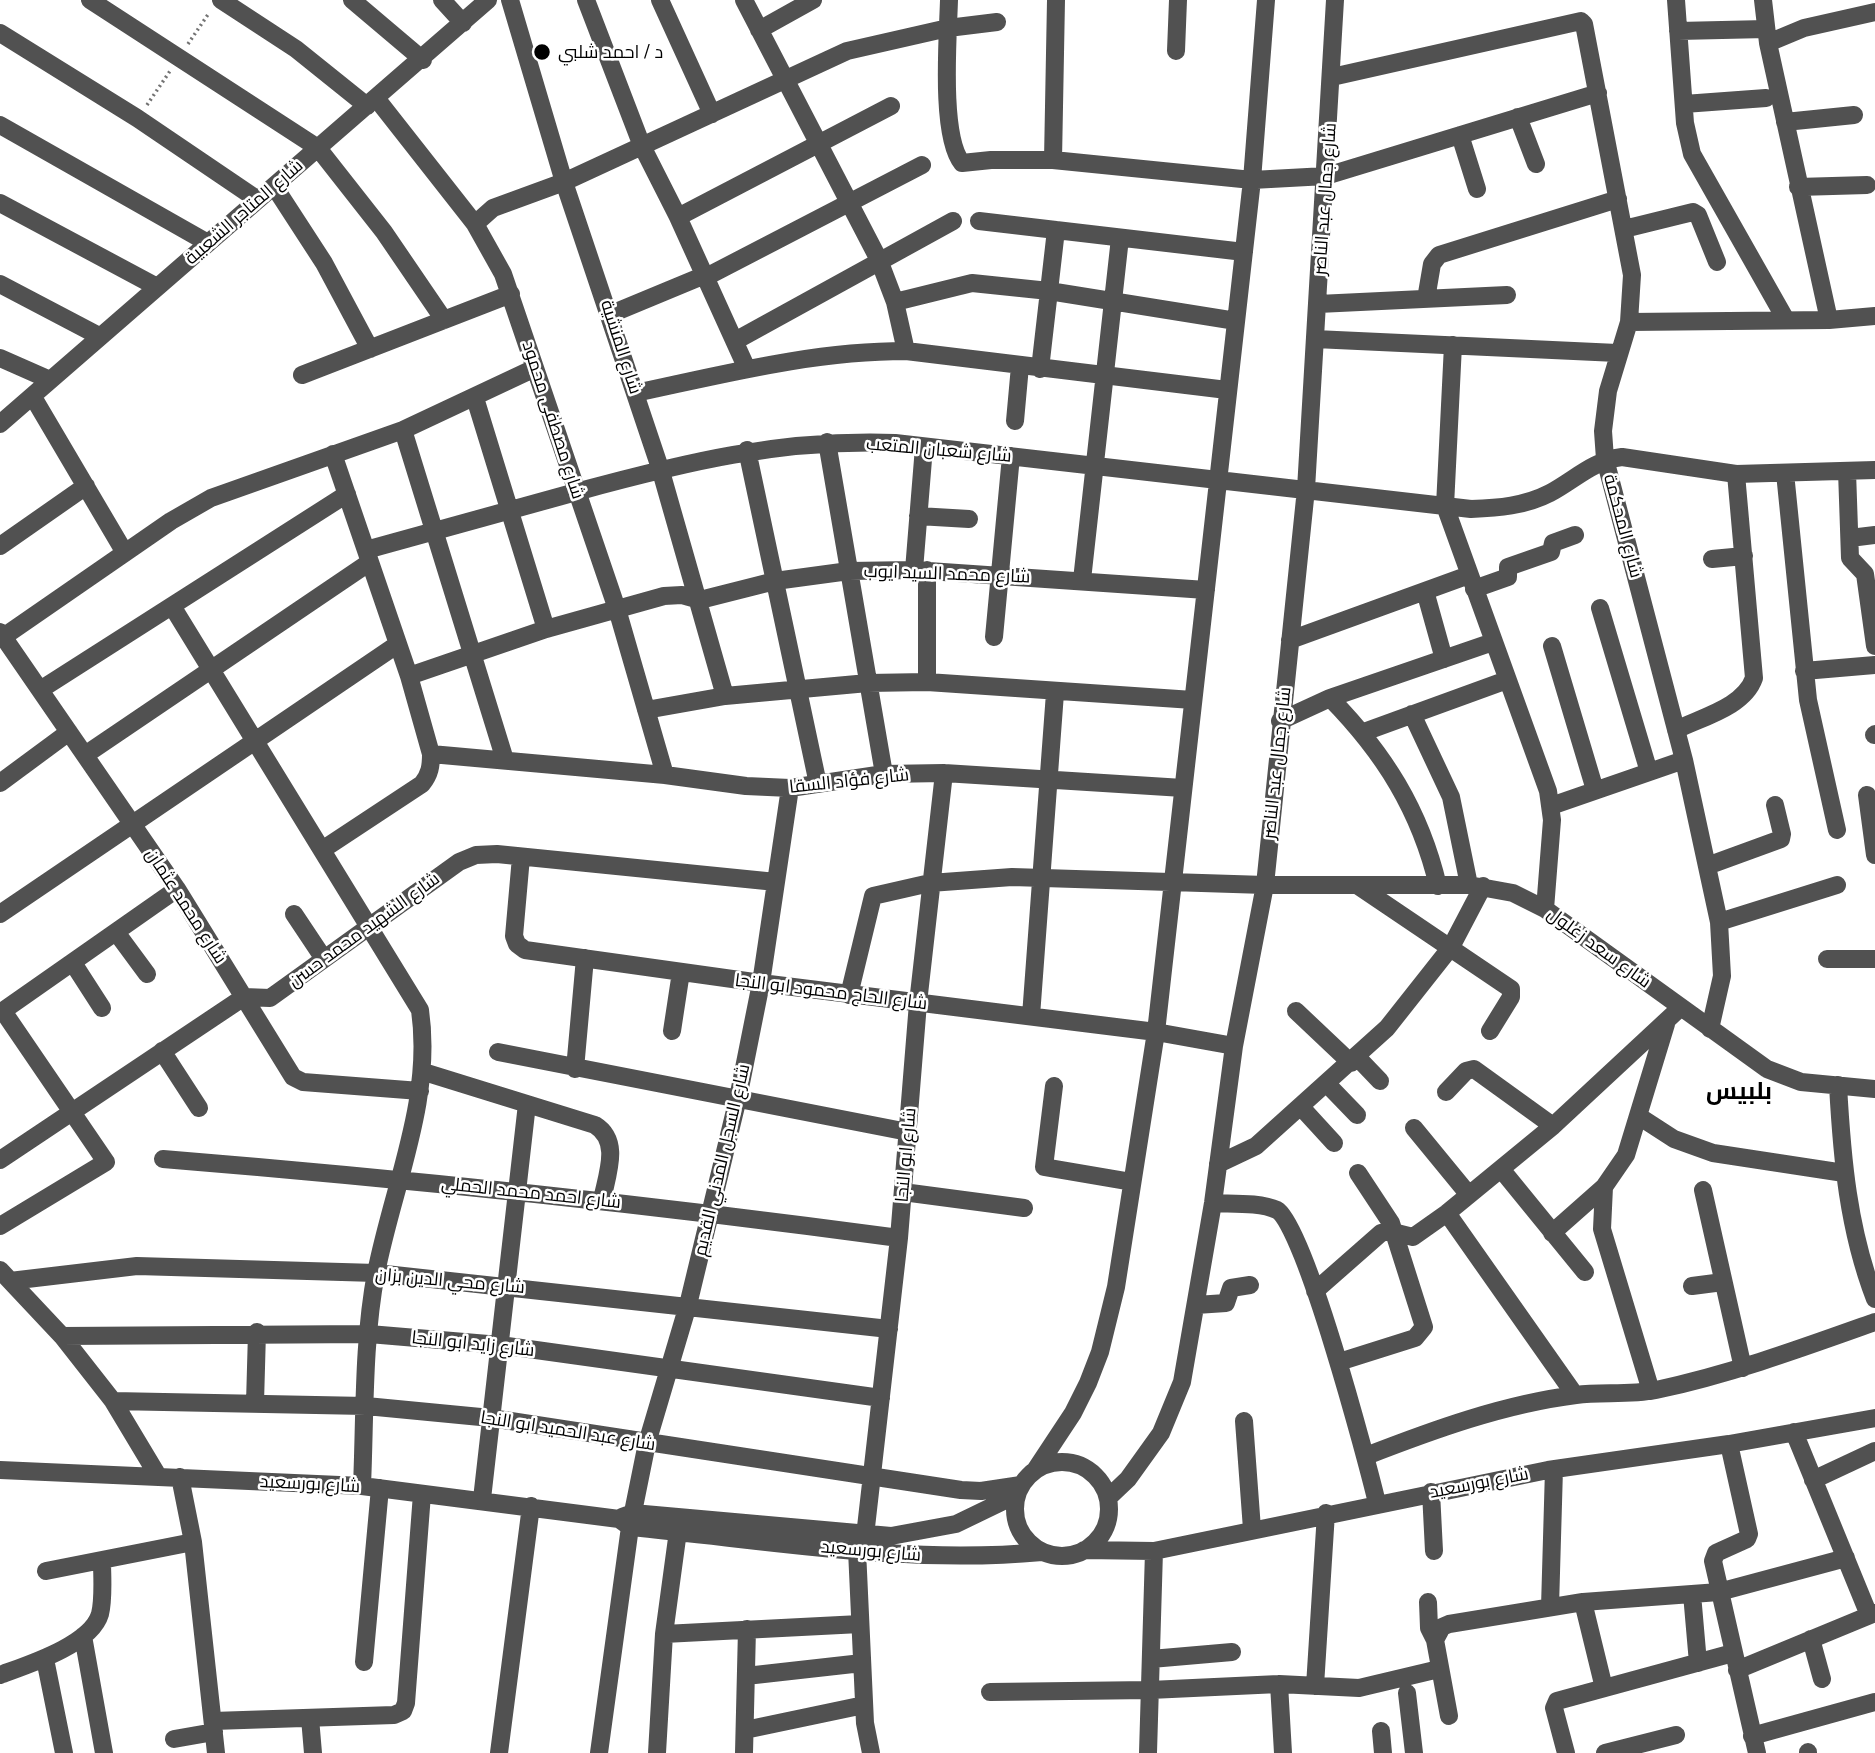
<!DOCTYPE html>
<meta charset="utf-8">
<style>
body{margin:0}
canvas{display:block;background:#fff}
</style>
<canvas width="1875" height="1753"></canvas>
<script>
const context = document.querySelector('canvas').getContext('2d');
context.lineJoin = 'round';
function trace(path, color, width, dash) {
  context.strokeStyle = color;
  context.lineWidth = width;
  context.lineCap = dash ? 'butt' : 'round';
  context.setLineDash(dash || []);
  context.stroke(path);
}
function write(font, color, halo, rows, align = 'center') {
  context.font = font + ' "Public Sans",Cairo,sans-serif';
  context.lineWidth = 5;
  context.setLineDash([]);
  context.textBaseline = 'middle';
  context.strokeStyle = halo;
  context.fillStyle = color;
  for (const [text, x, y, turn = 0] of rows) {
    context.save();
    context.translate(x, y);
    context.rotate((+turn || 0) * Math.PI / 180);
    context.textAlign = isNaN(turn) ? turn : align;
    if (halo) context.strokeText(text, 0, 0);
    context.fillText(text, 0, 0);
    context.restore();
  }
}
const path = new Path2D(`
 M188,44L209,13
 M147,105L170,71`);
const minor = new Path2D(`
 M90,0L318,148L384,232L444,320
 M221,0L296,49L367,106
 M352,0L423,60
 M442,0L463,23
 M510,0L564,182L660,468L725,696
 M586,0L642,146L678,217L747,369
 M660,0L712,114
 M744,0L879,260L895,302L906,351
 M949,0C948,36 940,136 962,163L991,160H1053L1252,180L1326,176L1598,93
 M1676,0L1685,123L1692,154L1786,320
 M1763,0L1768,43L1829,320
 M759,30L813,0
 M1678,31L1766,29
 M0,33L137,118L258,200
 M1768,43L1804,28L1875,12
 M1176,51L1178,0
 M1332,77L1581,21L1584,24L1632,275L1629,322L1608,391L1603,431L1605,459L1684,760L1719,922L1722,976L1710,1029
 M376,98L475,224L503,274L617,609L665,775
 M1684,104L1766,98
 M1518,117L1536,164
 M1785,122L1854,115
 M0,125L208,243
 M1460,135L1477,189
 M1053,160L1056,0
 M274,186L324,263L370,349
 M1798,187L1867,185
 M0,203L157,287
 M678,217L891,106
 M979,221L1244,252
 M475,224L493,208L564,182L847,51L948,28L997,22
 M1624,229L1693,212L1698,215L1717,262
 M706,277L922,165
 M0,284L99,336
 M1426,299L1432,264L1439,255L1618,199
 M895,302L972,283L1049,291L1236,321
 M1318,304L1507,295
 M611,314L705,275
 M1629,322L1829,320L1875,316
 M1315,339L1617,353
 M735,341L953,221
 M1453,345L1445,506L1548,791L1552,820L1545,909
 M0,358L50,380
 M1040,369L1056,230
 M302,375L511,294
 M635,393C725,374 813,351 906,351L1227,390
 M33,397L125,553
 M475,398L546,629
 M1015,421L1020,366
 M0,424L488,0
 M403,430L505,760
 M827,442L884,774
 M747,450L818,784
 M1847,471L1850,558L1865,574L1875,646
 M1785,473L1808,700L1837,830
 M918,516L969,519
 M1850,538L1875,535
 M0,546L86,486
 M366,550C436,530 506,511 576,492C686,462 780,439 895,443L1471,509C1498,508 1525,506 1550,493C1576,479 1592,461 1622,457L1736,474L1875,470
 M1712,559L1744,556
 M914,570L924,447
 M927,570V682
 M1082,580L1120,238
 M1474,589L1508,577V567L1551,552L1553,543L1575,535
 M1425,591L1444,659
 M172,606L420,1010C433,1100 393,1186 376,1273C363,1342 365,1416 362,1486
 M1600,608L1649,772
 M0,632L177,889L293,1077L303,1082L420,1091
 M3,637L171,521L211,498L403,430L535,368
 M994,637L1011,456
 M1290,640L1469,575
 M1552,646L1595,790
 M1804,671L1875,665
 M409,676L546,629L664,596L682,595L700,600L775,581L849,571L914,570L1206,590
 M40,690L347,494
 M1330,698C1384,753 1420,810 1438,886
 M646,710L725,696L868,683L927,682L1193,700
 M1412,714L1451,797L1469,885
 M1280,721L1330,698L1493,642
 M1676,730C1702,717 1744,707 1754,678L1736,474
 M1364,732L1507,680
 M1874,735L1875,734
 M431,754L665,775L746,786L790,788L884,774L944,773L1183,788
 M85,755L370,562
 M0,783L69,732
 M1867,795L1875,855
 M1551,806L1684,760
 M322,850L422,784C430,774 431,766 431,754L409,676L333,454
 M521,857L514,936L517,944L525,950L761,983L1156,1032L1234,1046
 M1707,866L1781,839L1782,834L1775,805
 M1357,885L1511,989V997L1490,1031
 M0,914L398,644
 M294,914L324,959
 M1719,922L1837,885
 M116,932L147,974
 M1827,959H1875
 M73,963L102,1008
 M849,995L873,896L930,883L1012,877L1265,885H1469L1513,893L1545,909L1767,1069L1801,1082L1875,1089
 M1296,1011L1351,1063
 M0,1013L177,889
 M1031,1016L1055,693
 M672,1031L681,972
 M162,1051L199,1108
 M498,1052L908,1132
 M1357,1057L1380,1081
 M575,1069L585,958
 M424,1072L595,1125C621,1141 607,1174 602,1200
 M1328,1085L1357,1115
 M1838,1085C1842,1158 1848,1229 1875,1299
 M1054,1086L1044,1167L1132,1182
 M1446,1092L1466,1071L1474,1069L1553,1126
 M1301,1107L1334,1143
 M1640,1117L1674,1139L1713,1153L1844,1173
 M1414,1128L1469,1195
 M163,1159C409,1179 654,1205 899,1238
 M0,1160L244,997L270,998L459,862L476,855L497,854L776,882
 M1218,1164L1256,1146L1387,1028L1451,947L1483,886
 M1501,1169L1585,1272
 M1604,1187L1602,1229L1651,1391
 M1703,1190L1743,1368
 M903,1192L1024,1208
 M1213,1203C1231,1204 1260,1202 1277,1210C1304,1224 1367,1461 1377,1503
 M1447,1213L1575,1395
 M0,1226L106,1162L3,1011
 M1552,1233L1604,1187L1626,1155L1666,1024
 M0,1270L62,1336L113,1401L158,1476
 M10,1281L137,1266L376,1273L889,1329
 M1692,1286L1723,1282
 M1315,1291L1381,1233L1389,1231L1413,1237L1447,1213L1553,1126L1680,1008
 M1196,1305L1226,1303L1231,1288L1250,1285
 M62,1336L369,1334L500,1345L881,1398
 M1339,1362L1415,1338L1424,1327L1391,1223L1358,1173
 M113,1401L366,1406L491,1418L961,1490L981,1491L1021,1485
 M255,1403L257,1332
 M1244,1421L1252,1529
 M1794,1432L1869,1615
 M1729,1444L1749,1534L1747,1539L1716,1553L1713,1561L1757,1753
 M1366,1456C1433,1430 1504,1404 1576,1395C1602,1392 1630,1395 1656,1390C1731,1374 1802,1348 1875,1322
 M1015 1509a47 47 0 1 1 94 0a47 47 0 1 1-94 0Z
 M1036,1469L1073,1413L1088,1383L1100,1352L1116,1287L1156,1032L1252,180L1266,0
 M0,1470L362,1486L619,1519L630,1527C767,1540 904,1565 1042,1552
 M180,1477L193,1542L216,1753
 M1813,1480L1875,1451
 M1431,1492L1434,1551
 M1108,1498L1128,1479L1161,1433L1182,1382L1213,1203L1234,1046L1265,885L1306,489L1335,0
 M482,1499L527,1104
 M622,1517L633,1513L891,1536L956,1524L1016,1495
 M865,1536L899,1238L918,1003L944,773
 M857,1550L865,1723L871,1753
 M1084,1550L1154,1551L1548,1470L1729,1444L1875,1418
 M46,1571L193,1542
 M1692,1594L1698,1663
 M1428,1602L1429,1628L1435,1640
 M1583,1602L1604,1688
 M1550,1607L1554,1469
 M664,1634L860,1624
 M83,1636L104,1753
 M1811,1639L1822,1679
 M45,1659L64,1753
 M1151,1659L1232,1652
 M364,1662L380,1488
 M1737,1670L1875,1613
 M0,1675C27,1665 91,1645 100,1614C104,1598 102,1577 102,1560
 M746,1676L862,1663
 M1279,1684L1283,1753
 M1315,1686L1326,1513
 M990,1692L1150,1690L1279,1684L1359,1688L1439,1669
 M1407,1693L1414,1753
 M1449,1716L1435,1640L1442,1627L1449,1624L1583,1602L1719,1592L1846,1558
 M310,1718L313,1753
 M213,1721L394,1715L403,1711L406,1703L422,1494
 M745,1730L864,1705
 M1381,1731L1383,1753
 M1752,1736L1875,1702
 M174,1739L214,1732
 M1808,1752V1753
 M499,1753L531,1506
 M599,1753L630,1527L647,1443L688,1305L738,1098L761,983L790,788
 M657,1753L664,1634L678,1531
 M744,1753L747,1629
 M1148,1753L1154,1551
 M1566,1753L1554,1708L1557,1701L1733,1653
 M1605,1753L1676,1735`);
const markers = [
 [542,52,9,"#000"]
];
const poiNames = [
 ["د / احمد شلبي",558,52]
];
const streetNames = [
 ["شارع جمال عبد الناصر",1325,199,-86],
 ["شارع المتاجر الشعبية",244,212,-41],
 ["شارع المنشية",621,347,72],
 ["شارع مصطفى محمود",553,420,72],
 ["شارع شعبان المتعب",939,450,5],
 ["شارع المحكمة",1623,526,75],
 ["شارع محمد السيد ايوب",947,574,2],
 ["شارع جمال عبد الناصر",1277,763,-84],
 ["شارع فؤاد السقا",849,781,-6],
 ["شارع محمد عثمان",186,906,57],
 ["شارع الشهيد محمد حسن",364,930,-36],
 ["شارع سعد زغلول",1599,948,36],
 ["شارع الحاج محمود ابو النجا",831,992,7],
 ["شارع ابو النجا",906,1155,-85],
 ["شارع السجل المدني القديم",722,1160,-77],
 ["شارع احمد محمد الحملي",531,1193,6],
 ["شارع محي الدين بزان",450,1281,5],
 ["شارع زايد ابو النجا",473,1344,6],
 ["شارع عبد الحميد ابو النجا",568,1431,9],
 ["شارع بورسعيد",1479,1483,-11],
 ["شارع بورسعيد",310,1484,3],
 ["شارع بورسعيد",871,1551,5]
];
const districtNames = [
 ["بلبيس",1739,1092]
];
trace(path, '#737373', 3.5, [2, 3.5]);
trace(minor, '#515151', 18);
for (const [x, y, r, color] of markers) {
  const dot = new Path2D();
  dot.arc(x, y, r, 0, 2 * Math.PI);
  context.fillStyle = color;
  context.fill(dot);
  trace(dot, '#fff', 2.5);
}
write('18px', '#000', '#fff', poiNames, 'left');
write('18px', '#000', '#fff', streetNames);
write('bold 24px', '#000', '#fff', districtNames);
</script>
